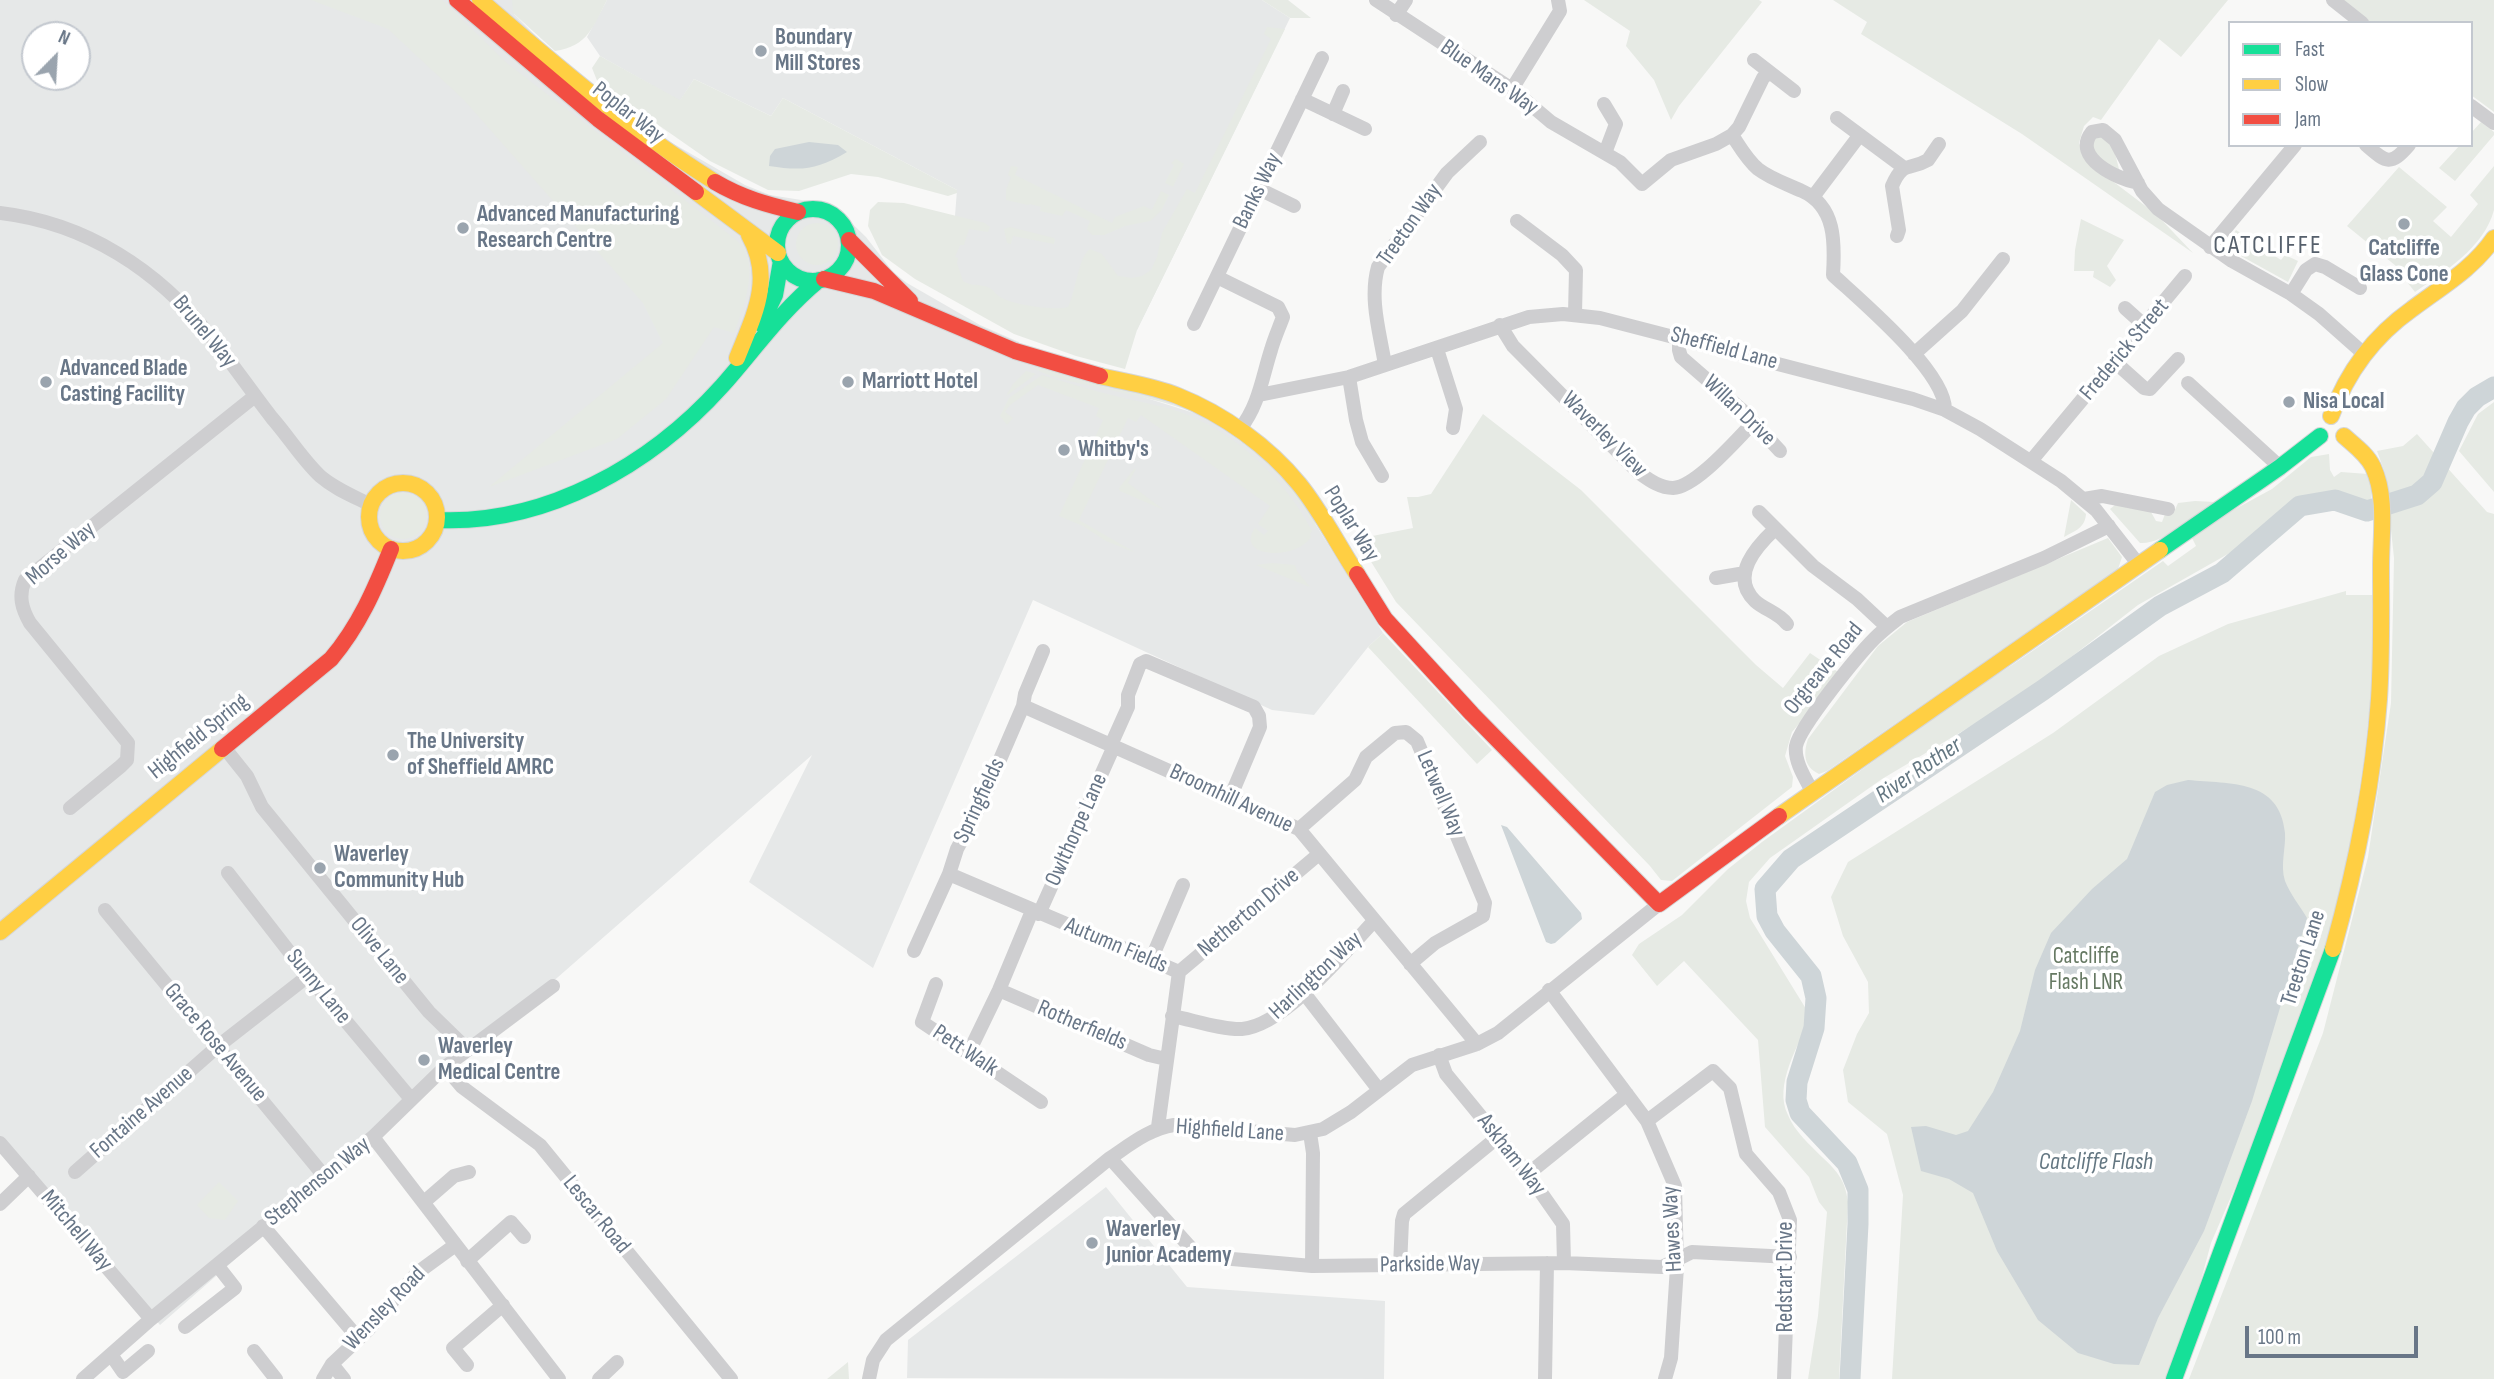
<!DOCTYPE html>
<style>
body{margin:0}
#map{position:relative;width:2494px;height:1379px;overflow:hidden;background:#f8f8f7;font-family:"Sofia Sans Condensed",sans-serif}
canvas{display:block}
.legend{position:absolute;left:2228px;top:21px;width:245px;height:126px;box-sizing:border-box;background:#fff;border:2px solid #c3c8cf;margin:0;padding:9px 12px;list-style:none;font-size:21px;color:#687687}
.legend li{display:flex;align-items:center;gap:14px;height:35px}
.legend b{width:35px;border:2px solid #c3c8cf}
.north{position:absolute;left:21px;top:21px;width:70px;height:70px;box-sizing:border-box;background:#fff;border:2px solid #c3c8cf;border-radius:50%;rotate:24deg;font-size:19px;font-weight:700;line-height:28px;text-align:center;color:#687687}
.north::after{content:'';display:block;margin:auto;width:24px;height:32px;background:#9aa4ae;clip-path:polygon(50% 0,100% 100%,50% 72%,0 100%)}
.scale{position:absolute;left:2245px;top:1326px;width:173px;height:32px;box-sizing:border-box;border:4px solid #687687;border-top:0;padding-left:9px;font-size:21px;line-height:24px;white-space:nowrap;color:#687687;-webkit-text-stroke:5px #fff;paint-order:stroke}
</style>
<div id="map">
<canvas width="2494" height="1379"></canvas>
<ul class="legend">
<li><b style="height:9px;background:#16e098"></b>Fast</li>
<li><b style="height:9px;background:#ffcf43"></b>Slow</li>
<li><b style="height:9px;background:#f24e42"></b>Jam</li>
</ul>
<div class="north">N</div>
<div class="scale">100 m</div>
</div>
<script>
const context = document.querySelector('canvas').getContext('2d');
context.lineJoin = 'round';
function paint(path, color) {
  context.fillStyle = color;
  context.fill(path, 'evenodd');
}
function trace(path, color, width, dash) {
  context.strokeStyle = color;
  context.lineWidth = width;
  context.lineCap = dash ? 'butt' : 'round';
  context.setLineDash(dash || []);
  context.stroke(path);
}
function write(font, color, halo, rows, align = 'center') {
  context.font = font + ' "Sofia Sans Condensed",sans-serif';
  context.lineWidth = 7;
  context.setLineDash([]);
  context.textBaseline = 'middle';
  context.strokeStyle = halo;
  context.fillStyle = color;
  for (const [text, x, y, turn = 0] of rows) {
    context.save();
    context.translate(x, y);
    context.rotate((+turn || 0) * Math.PI / 180);
    context.textAlign = isNaN(turn) ? turn : align;
    if (halo) context.strokeText(text, 0, 0);
    context.fillText(text, 0, 0);
    context.restore();
  }
}
const built = new Path2D(`
 M0,0H520L514,14L566,66L667,140L745,185L770,195L820,203L836,208L866,237L893,272L907,283L980,325L1019,342L1012,356L1207,417L1273,465L1316,525L1383,633L1368,647L1314,715L1272,710L1033,600L873,968L749,882L812,755L160,1325L0,1141ZM35,35H77V77H35Z
 M607,0H1262L1290,18L1137,330L949,294L957,190L783,98L771,116L694,79L680,101L600,56L587,37Z
 M1106,1187L1187,1287L1385,1301L1384,1379L907,1378L908,1340Z`);
const green = new Path2D(`
 M311,0H442L508,64L734,238C738,242 743,246 745,251C757,273 742,312 734,333L714,327L666,399L617,439L489,487L663,343L643,303L464,100L388,29Z
 M512,0H607C593,27 588,46 555,51L513,13Z
 M1262,0H1288L1311,18H1290Z
 M1584,0H1759L1762,2L1679,106L1671,120L1654,80L1626,46L1630,31Z
 M1833,0H2228L2181,57L2159,39L2101,120L2093,117L2084,126L2079,143L2086,161L2156,214L2193,253L2022,134L1861,34L1867,22Z
 M2337,0H2494V112L2471,95V23H2368Z
 M1267,27L1285,29L1137,330L1125,369L1076,356L1014,334L915,279L882,255L868,226L870,210L878,202L904,203L985,223L990,227L988,232L969,229L964,245H960L955,257L958,258L957,263L963,281C971,286 975,284 984,286C993,287 995,295 1002,298C1015,305 1055,311 1068,307C1076,292 1078,257 1090,249L1102,254L1118,276L1132,278L1142,276L1151,270L1157,257L1162,233L1187,189L1195,193L1271,39L1264,34Z
 M600,56L680,100L694,79L771,116L783,98L957,190V193L948,196L878,177L851,174L799,191L768,190L710,161L598,83L592,68Z
 M2481,122L2494,132V135L2455,181L2439,168L2460,145H2471V133Z
 M2100,134L2114,149L2120,173L2108,168L2091,150L2095,135Z
 M1176,159L1184,164L1173,187L1165,183L1174,165L1171,163Z
 M1011,166L1018,167L1015,175L1112,223L1115,217L1144,206L1152,210L1161,191L1169,195L1161,211L1150,221L1125,226L1104,235H1092L1087,229L1090,221L1066,210L1062,216L1040,211L1041,207L1030,204L1028,205L1006,200V190L1011,177L1008,175Z
 M2494,166C2494,180 2494,198 2494,210C2484,248 2444,272 2415,292L2407,282V275L2347,226L2399,167L2447,207L2433,221L2451,237L2478,204L2470,195Z
 M2081,219L2124,240L2107,266L2116,280L2110,287L2093,277L2094,271H2074L2075,250Z
 M796 244a21 21 0 1 1 42 0a21 21 0 1 1-42 0Z
 M1010,227L1054,238L1055,240L1054,244L1013,236L1011,244L1007,243L1004,229Z
 M2236,230L2281,260L2285,255L2298,261L2288,282L2232,251L2228,242Z
 M1039,367C1084,380 1130,387 1174,402C1218,417 1261,449 1290,484C1300,497 1316,513 1316,530C1289,480 1246,437 1194,413C1167,401 1134,396 1106,389C1083,383 1054,380 1033,368Z
 M1026,371L1036,374L1006,396L1013,384Z
 M1042,375C1068,383 1094,391 1120,397C1143,403 1167,406 1188,415C1241,437 1286,481 1312,531L1310,534L1311,537C1296,561 1234,558 1255,528L1264,535L1268,531L1258,524L1270,506L1141,415L1136,422L1128,418L1079,520L1136,553L1106,541L1083,526L1059,516L1103,420L1096,416L1099,408L1038,385L1010,405L1005,412L1013,418L1007,425L1000,416L1009,398Z
 M2494,402V492L2459,451L2478,414Z
 M1483,414L1581,490L1756,665L1783,688L1810,653L1838,672L1811,710L1792,732L1785,756L1793,777L1792,787L1672,881L1661,880L1650,866L1396,602L1357,539L1413,528L1407,497H1418L1431,494Z
 M2417,434L2487,512L2494,514V1379H2189L2323,1033L2368,857L2391,703L2394,558L2385,473L2377,451L2403,446Z
 M2329,454L2330,470L2334,477L2341,472L2368,474L2372,488L2371,502L2329,494L2298,501L2235,550L2138,605L2056,669L2003,707L1882,779L1770,858L1749,882L1746,901L1750,918L1811,1017C1799,1044 1773,1085 1788,1115C1795,1132 1809,1144 1822,1157C1838,1172 1845,1180 1848,1202L1839,1379H1808L1818,1316L1827,1212L1819,1202L1809,1177L1765,1127L1758,1040L1684,961L1657,986L1632,955L1639,944L1682,915L1728,869L1762,842L1962,697L2015,663L2163,561L2168,566L2196,546L2192,538L2226,514L2272,489L2311,457Z
 M1134,469H1136L1128,483L1164,510L1120,491L1119,488Z
 M380 516a23 23 0 1 1 46 0a23 23 0 1 1-46 0Z
 M2071,500L2086,514C2085,528 2075,531 2064,537Z
 M2195,501L2215,502C2196,515 2162,545 2140,543L2110,509L2115,505L2151,512L2156,521L2162,522L2165,514L2174,512L2178,503Z
 M2108,538L2122,557L2118,569L1827,771L1819,774C1804,767 1803,754 1808,739L1878,646L1907,622Z
 M1272,563L1295,565L1297,571L1310,587L1256,565Z
 M2346,591V595H2373L2375,658L2364,759L2346,874L2325,951L2240,1176L2211,1243L2197,1295L2166,1379H1892L1903,1195L1887,1134L1848,1102L1843,1070L1857,1034L1869,1013L1868,982L1843,936L1831,897L1848,862L2053,733L2159,656L2228,624Z
 M1383,633L1492,750L1477,764L1368,647Z
 M219,1182L238,1201L225,1220L209,1218L197,1205Z
 M848,1362L849,1379H827Z`);
const water = new Path2D(`
 M809,142L838,145L847,152C817,170 802,171 769,166L770,156L775,149Z
 M2188,780C2230,784 2280,779 2285,833C2286,848 2280,865 2285,881C2290,894 2300,906 2307,918L2252,1101L2204,1231L2158,1318L2139,1365L2114,1364L2078,1353L2038,1320L1997,1251L1973,1193L1949,1179L1921,1171L1911,1127L1926,1126L1956,1135L1968,1131L1993,1092L2020,1031L2035,970L2051,933L2092,889L2127,859L2155,792L2167,785Z
 M1501,825L1507,827L1581,913L1582,919L1555,943L1551,944L1546,942Z`);
const river = new Path2D(`
 M1850,1379L1858,1224V1190L1847,1163L1800,1113L1796,1100L1797,1082L1814,1028L1816,998L1811,976L1775,931L1767,916L1765,889L1791,859L2043,690L2160,606L2222,573L2300,506L2335,500L2367,511L2417,495L2432,482L2458,422L2466,408L2477,397L2494,387`);
const street = new Path2D(`
 M1376,0L1512,89L1551,122L1620,162L1642,184L1671,160L1716,144L1732,135L1739,127L1763,78L1769,72
 M2333,0L2362,23
 M1396,15L1406,0
 M1754,60L1794,91
 M1512,89L1560,11L1558,0
 M1302,99L1365,129
 M1604,104L1616,124L1605,153
 M2471,106L2494,123
 M1333,114L1343,91
 M1837,118L1903,167
 M1732,135C1740,147 1747,160 1758,169C1771,179 1787,184 1802,191C1836,206 1835,243 1833,275C1861,301 1946,372 1945,410
 M2366,145C2386,162 2390,167 2409,145
 M2138,183C2118,179 2071,158 2092,132L2103,130L2115,140L2142,191L2158,209L2232,261L2291,294L2319,314L2363,353
 M1259,189L1294,206
 M1813,197L1859,136
 M0,213C86,223 158,270 211,337C232,363 251,391 272,418C288,436 302,459 320,476C335,489 353,496 371,505
 M1517,221L1562,255L1576,270L1575,314
 M1897,236L1899,230L1892,186C1903,160 1909,171 1928,160L1939,144
 M2210,247L2295,145
 M1217,277L1278,307L1283,317C1279,328 1274,339 1271,350C1262,378 1259,405 1240,429
 M2291,294L2306,270L2315,264L2325,267L2360,288
 M2125,308L2145,326
 M1194,324L1322,58
 M1500,325L1513,346L1638,472C1648,479 1659,488 1673,488C1696,487 1736,440 1753,423
 M1679,337V350L1681,357L1742,410L1780,451
 M1437,349L1456,409L1453,428
 M1914,354L1962,311L2003,259
 M2115,362L2144,388L2150,389L2178,359
 M1385,365C1380,333 1369,299 1378,267L1447,173L1480,142
 M1349,377L1356,420L1362,442L1382,476
 M2188,383L2280,467
 M1259,395L1349,377L1529,317L1563,314L1600,318L1913,399L1945,410L1980,429L2061,481L2096,510L2139,565
 M2031,461L2185,276
 M2084,499L2102,496L2168,509
 M1759,512L1813,566L1857,599L1887,627
 M1775,529C1757,546 1729,576 1755,601C1765,610 1779,613 1787,624
 M1716,578L1745,573
 M1023,706L1299,829L1477,1044
 M1111,745L1128,707V695L1140,664L1146,661L1254,707L1259,716L1260,727L1230,798
 M223,746L247,776L262,807L429,1012L467,1049
 M1812,791C1805,778 1794,761 1796,746C1800,726 1858,655 1875,638C1883,630 1891,624 1900,617L2044,558L2109,526
 M70,808L121,766L127,760L128,743L30,623C22,609 18,596 25,580L255,396
 M1299,829L1355,780L1366,757L1395,733L1406,732L1417,741L1485,903L1483,916L1435,943L1410,964
 M228,873L308,976L411,1099
 M949,874L1179,972L1158,1127
 M105,910L325,1177
 M1039,914L1114,746
 M914,951L949,874L957,849L980,806L1023,706L1025,694L1043,651
 M1151,960L1183,885
 M1179,972L1319,854
 M936,984L922,1022L1041,1102
 M999,990L1149,1055L1166,1059
 M1549,990L1647,1121L1675,1186L1677,1267L1671,1358L1665,1379
 M1304,993L1379,1090
 M1172,1016C1193,1020 1222,1030 1242,1029C1284,1026 1345,952 1374,921
 M969,1052L999,990L1032,911
 M1439,1055L1446,1074L1528,1174L1563,1224L1564,1263
 M445,1067L462,1087L540,1145L731,1379
 M1647,1121L1713,1071L1730,1088L1746,1154L1779,1192L1790,1220L1784,1379
 M1310,1133L1313,1153L1312,1266
 M373,1137L559,1379
 M0,1143L151,1319
 M1110,1158L1198,1256L1312,1266L1564,1263L1662,1267L1692,1252L1790,1257
 M75,1172L217,1047L308,976
 M1528,1174L1627,1094
 M424,1202L454,1176L469,1172
 M0,1204L29,1176
 M263,1226L358,1338
 M467,1261L511,1222L524,1237
 M1400,1266L1402,1221L1404,1214L1498,1137
 M185,1327L235,1288L217,1265
 M254,1351L276,1379
 M112,1356L123,1372L148,1351
 M332,1364L344,1379
 M467,1365L453,1348L503,1305
 M83,1379L151,1319L373,1137L445,1067L553,986
 M323,1379L332,1364L368,1330L417,1273L454,1246
 M599,1379L617,1362
 M869,1379L873,1360L886,1340L1110,1158C1131,1144 1149,1129 1174,1125L1295,1135L1323,1129L1351,1112L1412,1065L1477,1044L1498,1033L1659,904
 M1545,1379L1547,1263`);
const fast = new Path2D(`
 M777 245a36 36 0 1 1 72 0a36 36 0 1 1-72 0Z
 M761,324L775,295L781,261
 M437,520C546,525 651,465 722,386C754,350 781,311 819,280
 M2160,550L2280,467L2320,436
 M2174,1379L2333,949`);
const slow = new Path2D(`
 M480,0C555,65 630,129 715,182
 M696,192L778,253
 M737,358C754,315 774,279 749,235
 M1100,376C1125,382 1154,386 1178,396C1223,414 1268,446 1299,484C1321,511 1338,545 1357,574
 M2331,416C2347,372 2374,336 2412,309C2441,287 2473,269 2494,238
 M369 517a34 34 0 1 1 68 0a34 34 0 1 1-68 0Z
 M1779,816L2160,550
 M0,932L222,749
 M2333,949C2356,867 2373,784 2379,699C2382,655 2381,611 2381,566C2381,534 2387,497 2373,467C2367,454 2354,445 2344,436`);
const jam = new Path2D(`
 M457,0L598,119L696,192
 M715,182C742,198 768,205 798,212
 M849,240L910,301
 M824,279L874,291L1015,351L1100,376
 M1357,574L1385,619L1472,714L1659,904L1779,816
 M222,749L331,659C359,626 375,589 391,549`);
const markers = [
 [761,51,7,"#9aa4ae"],
 [2404,224,7,"#9aa4ae"],
 [463,228,7,"#9aa4ae"],
 [46,382,7,"#9aa4ae"],
 [848,382,7,"#9aa4ae"],
 [2289,402,7,"#9aa4ae"],
 [1064,450,7,"#9aa4ae"],
 [393,755,7,"#9aa4ae"],
 [320,868,7,"#9aa4ae"],
 [424,1060,7,"#9aa4ae"],
 [1092,1243,7,"#9aa4ae"]
];
const poiNames = [
 ["Boundary",775,38],
 ["Mill Stores",775,64],
 ["Advanced Manufacturing",477,215],
 ["Research Centre",477,241],
 ["Catcliffe",2404,249,"center"],
 ["Glass Cone",2404,275,"center"],
 ["Advanced Blade",60,369],
 ["Casting Facility",60,395],
 ["Marriott Hotel",862,382],
 ["Nisa Local",2303,402],
 ["Whitby's",1078,450],
 ["The University",407,742],
 ["of Sheffield AMRC",407,768],
 ["Waverley",334,855],
 ["Community Hub",334,881],
 ["Waverley",438,1047],
 ["Medical Centre",438,1073],
 ["Waverley",1106,1230],
 ["Junior Academy",1106,1256]
];
const streetNames = [
 ["Blue Mans Way",1489,78,35],
 ["Poplar Way",628,113,38],
 ["Banks Way",1258,191,-64],
 ["Treeton Way",1410,225,-55],
 ["Brunel Way",204,332,50],
 ["Sheffield Lane",1724,349,15],
 ["Frederick Street",2125,350,-50],
 ["Willan Drive",1739,411,44],
 ["Waverley View",1604,435,45],
 ["Poplar Way",1351,524,58],
 ["Morse Way",61,554,-41],
 ["Orgreave Road",1824,669,-51],
 ["Highfield Spring",199,737,-39],
 ["Letwell Way",1440,794,67],
 ["Broomhill Avenue",1231,799,25],
 ["Springfields",980,801,-65],
 ["Owlthorpe Lane",1077,830,-66],
 ["Netherton Drive",1249,913,-40],
 ["Autumn Fields",1116,946,23],
 ["Olive Lane",379,951,51],
 ["Treeton Lane",2304,958,-72],
 ["Harlington Way",1316,976,-43],
 ["Sunny Lane",318,987,51],
 ["Rotherfields",1082,1026,23],
 ["Grace Rose Avenue",215,1043,50],
 ["Pett Walk",965,1051,34],
 ["Fontaine Avenue",142,1113,-41],
 ["Highfield Lane",1230,1131,4],
 ["Askham Way",1511,1155,52],
 ["Stephenson Way",318,1182,-39],
 ["Lescar Road",596,1215,51],
 ["Hawes Way",1673,1229,-93],
 ["Mitchell Way",76,1231,50],
 ["Parkside Way",1430,1265,-1],
 ["Redstart Drive",1786,1277,-90],
 ["Wensley Road",385,1309,-46]
];
const parkNames = [
 ["Catcliffe",2086,957],
 ["Flash LNR",2086,983]
];
const waterNames = [
 ["River Rother",1919,771,-34],
 ["Catcliffe Flash",2096,1163]
];
const quarterNames = [
 ["CATCLIFFE",2268,246]
];
paint(built, '#e6e8e8');
paint(green, '#e6eae4');
paint(water, '#ced5d8');
trace(river, '#ced5d8', 21);
trace(fast, '#d5d6d7', 18);
trace(slow, '#d5d6d7', 18);
trace(jam, '#d5d6d7', 18);
trace(street, '#ceced0', 14);
trace(fast, '#16e098', 16);
trace(slow, '#ffcf43', 16);
trace(jam, '#f24e42', 16);
for (const [x, y, r, color] of markers) {
  const dot = new Path2D();
  dot.arc(x, y, r, 0, 2 * Math.PI);
  context.fillStyle = color;
  context.fill(dot);
  trace(dot, '#fff', 2.5);
}
write('bold 23px', '#687687', '#fff', poiNames, 'left');
write('23px', '#687687', '#fff', streetNames);
write('23px', '#667963', '#fff', parkNames);
write('italic 24px', '#647782', '#fff', waterNames);
context.letterSpacing = '2px';
write('26px', '#56606c', '#fff', quarterNames);
context.letterSpacing = '0px';
</script>
